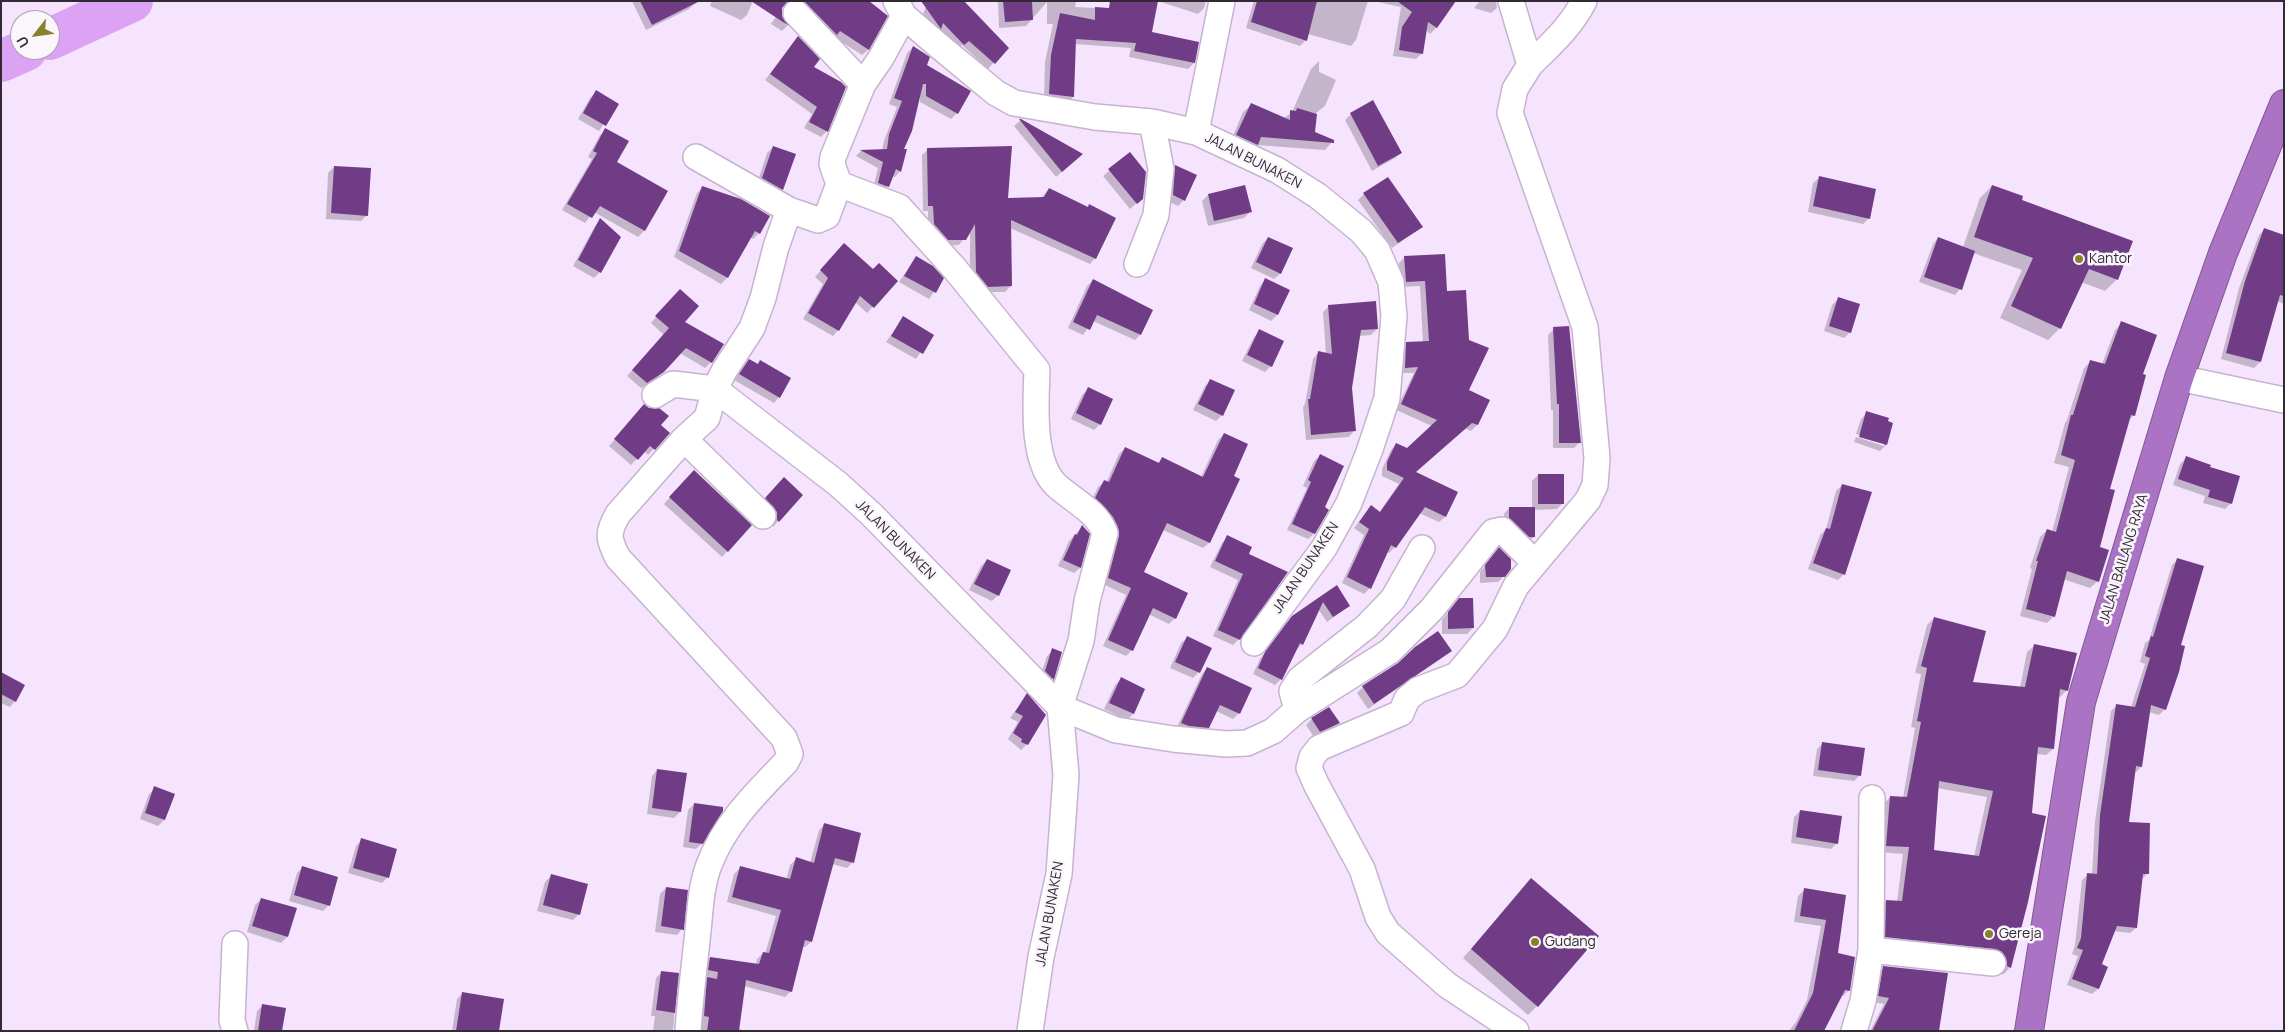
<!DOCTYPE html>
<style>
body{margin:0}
#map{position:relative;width:2285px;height:1032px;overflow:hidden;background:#f6e3fe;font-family:Manrope,sans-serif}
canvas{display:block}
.frame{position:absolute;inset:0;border:2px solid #312a35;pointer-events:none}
.north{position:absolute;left:10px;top:10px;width:50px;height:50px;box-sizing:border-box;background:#faf6fc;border:1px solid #aaa4ac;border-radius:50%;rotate:240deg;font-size:14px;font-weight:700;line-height:20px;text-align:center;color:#312a35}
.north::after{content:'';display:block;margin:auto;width:18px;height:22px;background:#878128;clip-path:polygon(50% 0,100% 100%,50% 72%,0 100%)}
</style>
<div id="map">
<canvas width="2285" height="1032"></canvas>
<div class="frame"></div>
<div class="north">U</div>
</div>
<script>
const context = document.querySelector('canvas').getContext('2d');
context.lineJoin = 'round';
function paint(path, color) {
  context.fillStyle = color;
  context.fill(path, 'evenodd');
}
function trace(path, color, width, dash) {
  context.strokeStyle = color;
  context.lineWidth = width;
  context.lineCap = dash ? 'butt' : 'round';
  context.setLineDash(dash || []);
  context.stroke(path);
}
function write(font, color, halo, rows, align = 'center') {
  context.font = font + ' Manrope,sans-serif';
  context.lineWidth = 5;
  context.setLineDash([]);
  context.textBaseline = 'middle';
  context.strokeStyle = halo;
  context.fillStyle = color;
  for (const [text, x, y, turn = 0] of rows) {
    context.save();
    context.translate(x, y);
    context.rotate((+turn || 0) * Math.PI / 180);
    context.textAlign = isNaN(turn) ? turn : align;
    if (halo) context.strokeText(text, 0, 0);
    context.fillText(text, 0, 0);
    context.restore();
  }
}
const shadow = new Path2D(`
 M632,1H694L695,3L689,9L646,30Z
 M712,1H753L747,15L741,20L710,6Z
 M787,1H866L886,16L868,50L862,55L834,37L794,5H784Z
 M928,1L1007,48L988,69L962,45L957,50L922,17Z
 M998,1H1076L1075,7L1115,9L1194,63L1188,69L1129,57L1131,48L1074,44L1073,97L1067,103L1044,100L1045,62L1053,24H1047V2L1026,26L999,28Z
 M1158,1H1206L1204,8L1198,14Z
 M1254,1H1368L1356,40L1351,46L1308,34L1306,40L1300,46L1246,28Z
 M1373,1H1454L1436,28L1430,34L1426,30L1422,53L1416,59L1393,56L1401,7Z
 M1480,1H1496L1497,8L1491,13L1474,8Z
 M777,15L787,26L782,31L771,24Z
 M798,38L812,68L845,87L827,131L821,137L804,128L812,114L765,80Z
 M913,47L957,113L951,119L920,102V93L903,150L900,171L895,177L892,176L888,186L882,192L873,189L878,168L856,156L861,151L882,150L884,141L897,107L889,104L907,53Z
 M1319,61V72L1336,80L1325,106L1316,113L1313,132L1332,142L1325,150L1256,145L1249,152L1230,143L1243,112L1251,105L1283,119L1292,112L1311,69Z
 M596,92L617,104L599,131L578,119L590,98Z
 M1351,114L1401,153L1395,158L1372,171L1345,120Z
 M1021,120L1081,155L1056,177L1014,126Z
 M606,130L615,162L666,192L644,231L638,237L594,212L585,223L562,210L592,159L588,157L600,135Z
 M773,147L782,190L777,195L757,184L767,153Z
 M928,149L1007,199L1041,198L1049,189L1095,258L1090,264L1010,228L1011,286L1005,292H982L970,278V231L959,245L942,246L928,230V211H923L922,155Z
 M1130,153L1142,198L1130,209L1103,176Z
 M1175,166L1184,200L1178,206L1167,201L1169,172Z
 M334,167L367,215L361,221L326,219L328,173Z
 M1819,178L1869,218L1863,224L1808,212L1813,183Z
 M1992,186L2020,200L2117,279L2105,291L2081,282L2060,328L2048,340L2000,318L2022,270L1973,253L1960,289L1955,295L1919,282L1933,244L1938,238L1963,247L1980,198Z
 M703,187L759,233L753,239L750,237L727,278L721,284L674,257L697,193Z
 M1244,187L1250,212L1244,218L1208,226L1202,201L1208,195Z
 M1364,194L1422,227L1392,248L1358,200Z
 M600,220L620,237L600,272L594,278L573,266L595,226Z
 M2264,230L2284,237V304L2277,301L2260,362L2254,368L2221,359L2239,288L2259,235Z
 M1268,238L1291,249L1280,274L1274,279L1251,268L1262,244Z
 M838,250L873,271L896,281L867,313L855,302L838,330L833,336L803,319L823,284L815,277Z
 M916,257L943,279L929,299L899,282Z
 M1405,257L1446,292L1468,391L1488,400L1477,425L1471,431L1465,428L1415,472L1456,492L1445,517L1439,522L1419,513L1395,547L1389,553L1387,552L1370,588L1364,594L1342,583L1364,535L1354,528L1371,507L1379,513L1399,484L1382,476V469L1391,450L1397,444L1407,449L1432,426L1396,410L1414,373H1399L1401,349L1407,343H1423L1420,286L1400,287L1399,263Z
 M1093,280L1140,335L1135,340L1093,321L1083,335L1068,328L1087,286Z
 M1265,280L1289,291L1277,315L1271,321L1249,310L1260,286Z
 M674,296L683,322L711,362L705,368L680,353L657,378L641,388L627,376L664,335L651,323Z
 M1838,299L1850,332L1844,338L1824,331L1832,305Z
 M1329,306L1377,329L1371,335L1359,336L1351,388L1354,431L1349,437L1306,440L1303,407L1305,404L1313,359L1318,353L1326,354L1323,312Z
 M903,318L932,335L916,359L886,342Z
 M2122,323L2141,375L2134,415L2127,422L2109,490L2098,547V581L2090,588L2063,579L2054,616L2047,623L2020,616L2032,569L2030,568L2040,537L2047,530L2052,532L2069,467L2054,463L2065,423L2067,420L2084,368L2091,361L2102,364L2115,330Z
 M1569,327L1580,442L1574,448H1553V410H1551L1548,335L1554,329Z
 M1260,331L1271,366L1265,372L1242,361L1254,337Z
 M749,360L757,365L779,397L774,403L734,380Z
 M1211,380L1222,415L1216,421L1193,410L1205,386Z
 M1088,389L1111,400L1100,424L1094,430L1071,419L1082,395Z
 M639,412L668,433L648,455L644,451L631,465L609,446Z
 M1867,413L1892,424L1886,445L1880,451L1854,442L1856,437L1884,446V443L1856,434L1861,419Z
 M1224,434L1232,477L1238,480L1209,543L1203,548L1163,530L1142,573L1175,618L1169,624L1148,614L1132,650L1126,656L1103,646L1126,595L1103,584L1090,504L1098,487L1104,482L1106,483L1119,454L1125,448L1158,463L1162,459L1201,477L1218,440Z
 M1320,456L1323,508L1314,534L1308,539L1287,530L1307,488L1303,486L1314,461Z
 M2186,458L2231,503L2225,509L2203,503L2205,496L2173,485L2180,464Z
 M1538,475L1563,503L1557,509L1534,510V537L1528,542L1504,524V514L1509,508H1532V481Z
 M688,477L750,525L722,557L664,504Z
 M778,484V521L773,527L771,518L760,505Z
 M1842,485L1844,574L1838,580L1808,569L1820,535L1826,529L1836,491Z
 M1082,527L1088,535L1080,568L1074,573L1058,566L1069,541Z
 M1228,537L1247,554L1239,639L1233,645L1213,636L1238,580L1210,567L1222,543Z
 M1493,555L1504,576L1498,582L1480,583V572Z
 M2178,559L2179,646L2165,709L2159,715L2149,712L2141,767L2135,773L2128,823L2147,874L2141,880L2136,928L2130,933L2113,931L2100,965L2098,989L2092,994L2067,985L2078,956L2072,954L2075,945L2082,880L2088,875H2092L2095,822L2111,711L2117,705L2131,707L2145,664L2140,662L2145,643L2149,640L2172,565Z
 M987,560L998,595L992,601L969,590L981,566Z
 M1336,587L1349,606L1327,622L1318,609L1302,644L1296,650L1281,679L1275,685L1253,674L1260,659L1286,623Z
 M1453,606L1473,628L1467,634H1442V620Z
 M1934,618L1971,683L2020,688L2027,652L2034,646L2067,690L2060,697L2058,696L2053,749L2046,755L2036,754L2010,967L2004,974L2000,973V965L1879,943L1880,908L1886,901L1897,902L1903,854L1880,852L1884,804L1890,797L1903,798L1915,728L1911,727L1921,674L1915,673L1927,625ZM1937,788L1987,797L1974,857L1933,851Z
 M1187,638L1199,672L1193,678L1170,668L1181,643Z
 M1053,650L1061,653L1052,679L1047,685L1040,677L1047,656Z
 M1450,651L1368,709L1357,693L1363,687Z
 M1207,668L1239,713L1233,719L1216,711L1208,727L1202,733L1176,729L1202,674Z
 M1,673L15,701L10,707L1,703Z
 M1121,679L1144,689L1133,714L1127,720L1104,709L1115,685Z
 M1027,695V744L1021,750L1008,739L1018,722L1010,718Z
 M1312,719L1338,723L1332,728L1314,737L1306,725Z
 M1823,743L1860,775L1854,781L1813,776L1817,749Z
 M657,770L680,812L674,818L647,814L652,776Z
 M155,788L173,795L164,820L158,826L140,819L149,794Z
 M694,804L702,843L696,849L683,847L688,810Z
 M1800,811L1837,843L1831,849L1791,843L1794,817Z
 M825,824L852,863L847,868L832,864L811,942L805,947H802L790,992L785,997L744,986L738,1029L749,1031H698L702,984L709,977L703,975L704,964L710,958L756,965L757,959L763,953L765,954L776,916L727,902L734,874L740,868L786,880L790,865L796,859L810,863L819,830Z
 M362,840L388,877L382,883L348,873L356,846Z
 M303,867L329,905L323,911L289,901L297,873Z
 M551,876L579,914L573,920L537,911L545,882Z
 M1531,880L1537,1006L1528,1015L1463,958Z
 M666,888L682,929L677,935L655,932L660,894Z
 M1804,890L1845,896L1836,954L1849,990L1843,996L1840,995L1823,1031H1789L1796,1022L1807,1000L1821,926L1794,922L1798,896Z
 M261,899L287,937L281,943L247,932L255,905Z
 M1884,967L1937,1031H1870L1884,1004L1873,1002L1878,973Z
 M662,972L678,974L673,1031H653L655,1016H651L656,978Z
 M463,993L498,1031H452L457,999Z
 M263,1005L281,1031H254L257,1011Z`);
const river = new Path2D(`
 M50,39L132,1
 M1,61L26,50`);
const building = new Path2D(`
 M640,1H700L652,25Z
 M751,1H788L782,8V16L789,26Z
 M804,1H869L888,16L869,50L840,31L837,35Z
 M921,1H964L1009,48L995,64L969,41L964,45L943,23L941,29Z
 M1003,1H1032L1033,20L1005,22Z
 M1110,1H1158L1152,32L1199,42L1195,63L1134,51L1136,43L1076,39L1074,97L1049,94L1051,55L1060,13L1095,20V7L1109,8Z
 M1257,1H1317L1307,41L1251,22Z
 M1397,1H1456L1437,28L1428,22L1423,54L1399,50L1402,27L1412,12Z
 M798,36L820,59L814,67L841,82L846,87L828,132L809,122L817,107L770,74Z
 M913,46L930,57L927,65L971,91L958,114L926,96V84H923L912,131L904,149H907L901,172L896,169L889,187L878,183L883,162L860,150L887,149L889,134L902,101L894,98Z
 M596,90L619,104L606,126L583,113Z
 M1373,100L1402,153L1378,166L1350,113Z
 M1251,103L1290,120V110L1296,111L1297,108L1317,114L1315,132L1334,140V143L1261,137L1258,145L1236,135Z
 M1019,119H1021L1083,154L1062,172Z
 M605,128L629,141L617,162L668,191L645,231L600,206L592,218L567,204L597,153L593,151Z
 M773,146L796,154L783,190L762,178Z
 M1012,146L1008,198L1044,197L1049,188L1088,207L1089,204L1116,218L1096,259L1011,220L1012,286L988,287L976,272L975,224L966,240H948L934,224L933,206H928L927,148Z
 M1130,152L1146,172L1143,199L1137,204L1108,169Z
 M1175,165L1197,175L1185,201L1173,195Z
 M334,166L371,168L368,216L331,213Z
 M1819,176L1876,189L1870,219L1813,206Z
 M1388,177L1423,227L1398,243L1363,193Z
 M1245,185L1252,212L1214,221L1208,194Z
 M1992,185L2023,196L2022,200L2133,241L2118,280L2089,269L2061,329L2011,306L2033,258L1974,237Z
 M702,186L741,199L770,216L760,234L755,231L728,278L679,251Z
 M600,218L621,237L601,273L578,260Z
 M2264,228L2284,235V296L2280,295L2261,362L2226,353L2245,281Z
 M1268,237L1293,248L1281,274L1256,262Z
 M1938,237L1975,251L1962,290L1924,277Z
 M844,243L873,269L879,263L898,281L874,308L860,296L839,331L808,313L828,278L820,270Z
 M1445,254L1447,291L1466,290L1469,340L1489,348L1469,390L1490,400L1478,425L1472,423L1416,472L1458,492L1446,517L1425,507L1396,548L1391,545L1371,589L1347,577L1369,529L1359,522L1371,505L1380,512L1404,478L1387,470V462L1396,443L1407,448L1437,420L1401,404L1418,367L1405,368L1406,342L1429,341L1425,281L1406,282L1404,256Z
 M916,256L933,266L944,278L936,293L904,276Z
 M1265,278L1290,290L1278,315L1254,304Z
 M1093,279L1153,310L1141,335L1097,315L1090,330L1073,322Z
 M680,289L699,306L685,322L724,344L712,363L686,348L664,372L647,383L632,370L669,328L655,316Z
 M1838,297L1860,304L1851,333L1829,326Z
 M1376,301L1378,329L1361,330L1352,388L1356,431L1311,435L1308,399H1310L1318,351L1332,354L1328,305Z
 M903,316L934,335L923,354L891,336Z
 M2121,321L2157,335L2143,374L2146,375L2135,416L2131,415L2110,489L2115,490L2100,547L2109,550L2099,582L2067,571L2055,617L2026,609L2038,561H2036L2047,529L2056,532L2075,460L2061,455L2071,415H2073L2090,360L2105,364Z
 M1569,326L1581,443H1559V404H1557L1553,327Z
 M1259,329L1284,341L1272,367L1247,355Z
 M749,359L758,364L760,360L791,378L780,398L739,374Z
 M1210,379L1235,390L1223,416L1198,404Z
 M1088,387L1113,399L1101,425L1076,413Z
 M644,404L649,408H659L669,416L661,425L670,433L655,450L650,446L638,460L614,439Z
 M1866,411L1889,418L1888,421L1893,423L1887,445L1859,437Z
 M1224,433L1248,444L1234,476L1240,479L1210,543L1167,523L1144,572L1188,593L1176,619L1153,608L1133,651L1108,640L1131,588L1108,578L1119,536L1118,527L1113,517L1095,498L1104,480L1109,482L1125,447L1159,463L1162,457L1203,477Z
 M1320,454L1344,466L1325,507L1329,510L1315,534L1292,524L1311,482L1308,480Z
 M2186,456L2211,465L2210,467L2240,476L2232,504L2208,497L2210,490L2178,479Z
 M694,470L752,525L728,552L669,497Z
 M1538,474H1564V504H1538Z
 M784,477L803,495L779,522L777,520V512L765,498Z
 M1842,484L1872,492L1845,575L1813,563L1826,528L1830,529Z
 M1509,507H1535V537H1529L1509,518Z
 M1082,525L1090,534L1081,568L1063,560L1075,534L1077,535Z
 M1227,535L1252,547L1249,554L1288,572L1240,640L1218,630L1243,574L1215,561Z
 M1499,547L1511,559V569L1505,577H1486L1485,565Z
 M2177,558L2204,566L2181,645L2185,646L2179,672L2166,710L2151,705L2142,767L2136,766L2129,822L2150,823L2149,874H2143L2137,928L2117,926L2102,964L2108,967L2099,989L2072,979L2083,950L2077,948L2081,938L2087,873L2097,874L2100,815L2116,704L2135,707L2150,658L2145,656L2151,636L2153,637Z
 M987,559L1011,570L999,596L974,584Z
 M1337,585L1350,606L1333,617L1323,602L1303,645L1300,643L1282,680L1258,668L1265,652L1292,616Z
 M1459,598H1473L1474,628L1448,629V612Z
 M1934,617L1986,631L1973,682L2025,687L2034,644L2077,653L2068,691L2060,689L2054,749L2038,747L2032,813L2046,816L2028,902L2011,968L2007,966L2006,958L2002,952L1995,949L1885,937L1886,900L1902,901L1909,847L1886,846L1890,796L1907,797L1921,722L1917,721L1927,668L1921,666ZM1939,781L1993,791L1979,856L1934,850Z
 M1438,631L1452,651L1374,704L1362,686L1398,663L1415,647Z
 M1187,636L1212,648L1200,673L1175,662Z
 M1052,648L1062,652L1054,680L1045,671Z
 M1207,667L1252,688L1240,714L1220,705L1209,728L1189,726L1181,723Z
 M1,672L25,685L16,702L1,694Z
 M1121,677L1145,689L1134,714L1109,703Z
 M1027,693L1046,715L1028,745L1021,742L1022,739L1013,733L1023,716L1015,712Z
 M1329,707L1340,723L1320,732L1311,718Z
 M1822,742L1865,748L1861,776L1818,770Z
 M657,769L687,773L681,812L652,808Z
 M154,786L175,794L165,820L145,813Z
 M694,803L723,807V811L703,844L689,842Z
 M1800,810L1842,816L1838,844L1796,837Z
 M824,823L861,833L854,863L835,858L812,942L805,940L792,992L746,980L739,1031H707L709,1017L704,1016L707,977L717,979L718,972L708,970L710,957L759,964L763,952L769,953L781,910L732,897L740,866L790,879L796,857L814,863Z
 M361,838L397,849L389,878L353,868Z
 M302,866L338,877L330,906L294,895Z
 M551,874L588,884L580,915L543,905Z
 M1531,878L1599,936L1538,1007L1471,949Z
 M666,887L688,890L684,930L661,926Z
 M1804,888L1846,895L1838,953L1855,957L1850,991L1845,990L1824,1031H1794L1813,993L1826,920L1800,916Z
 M261,898L297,908L288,937L252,926Z
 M1883,966L1948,973L1939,1031H1872L1889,998L1878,996Z
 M661,971L679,973L675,1013L656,1010Z
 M462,992L504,999L499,1031H456Z
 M262,1004L286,1008L282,1031H258Z`);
const street = new Path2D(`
 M896,1L904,16L939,46L996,93L1014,103L1095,117L1152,122L1196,132L1277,170L1318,196L1361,231L1377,250L1391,282L1394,316L1387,398L1369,452L1349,503L1324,548L1254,643
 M1511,1L1530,65L1515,89L1510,113L1585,327L1597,458L1595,485L1588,500L1516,586L1495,629L1457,675L1418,690L1407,699L1401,713L1319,748L1312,757L1309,768L1316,784L1362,869L1378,917L1388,933L1447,985L1516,1031
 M796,13L863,84
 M1530,65C1550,45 1571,27 1584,1
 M1196,132L1222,1
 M696,157L789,210L818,220L827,216L839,184
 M839,184L899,207L955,269L1037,370C1036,401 1031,461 1056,485C1072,500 1097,511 1105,533L1087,601L1081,641L1060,707L1066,775L1059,874L1041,957L1030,1031
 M839,184L832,164L833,157L863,84L881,58L904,16
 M1137,264L1156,215L1161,169L1152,122
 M2179,378L2284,400
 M655,395L673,384L715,389L838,484L871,514L1060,707L1116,730L1173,739L1226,744L1247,743L1273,731L1297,710L1390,651L1432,609L1493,532L1502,530L1535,563
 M684,439L618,514C607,533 608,539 618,558L784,738L790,754L786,762C756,793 725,823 709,865C700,888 700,916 697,940C694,970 690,1000 688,1031
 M763,516L684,439L707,418L715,389L724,371L752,328L763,298L776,247L789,210
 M1297,710L1292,691L1300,679L1367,626L1393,599L1422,548
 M235,944L232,1020L235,1031
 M1871,950L1993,963
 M1854,1031L1863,1001L1871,950L1872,798`);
const highway = new Path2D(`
 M2029,1031L2081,702L2179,378L2223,253L2284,104`);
const markers = [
 [2079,259,5,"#878128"],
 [1989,934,5,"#878128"],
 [1535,942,5,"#878128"]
];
const streetNames = [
 ["JALAN BUNAKEN",1253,161,27],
 ["JALAN BUNAKEN",895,540,45],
 ["JALAN BAILANG RAYA",2124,559,-73],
 ["JALAN BUNAKEN",1306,568,-56],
 ["JALAN BUNAKEN",1050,914,-80]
];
const poiNames = [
 ["Kantor",2089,259],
 ["Gereja",1999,934],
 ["Gudang",1545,942]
];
paint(shadow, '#0003');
trace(river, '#dca3f5', 42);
paint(building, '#713c86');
trace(street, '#c6b4cf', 28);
trace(highway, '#805991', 30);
trace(street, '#fff', 25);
trace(highway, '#ab73c3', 28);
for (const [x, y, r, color] of markers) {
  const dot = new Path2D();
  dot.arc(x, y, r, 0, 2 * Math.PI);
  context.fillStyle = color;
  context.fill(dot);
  trace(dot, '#faf6fc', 2);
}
write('14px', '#312a35', '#faf6fc', streetNames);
write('14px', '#312a35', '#faf6fc', poiNames, 'left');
</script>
